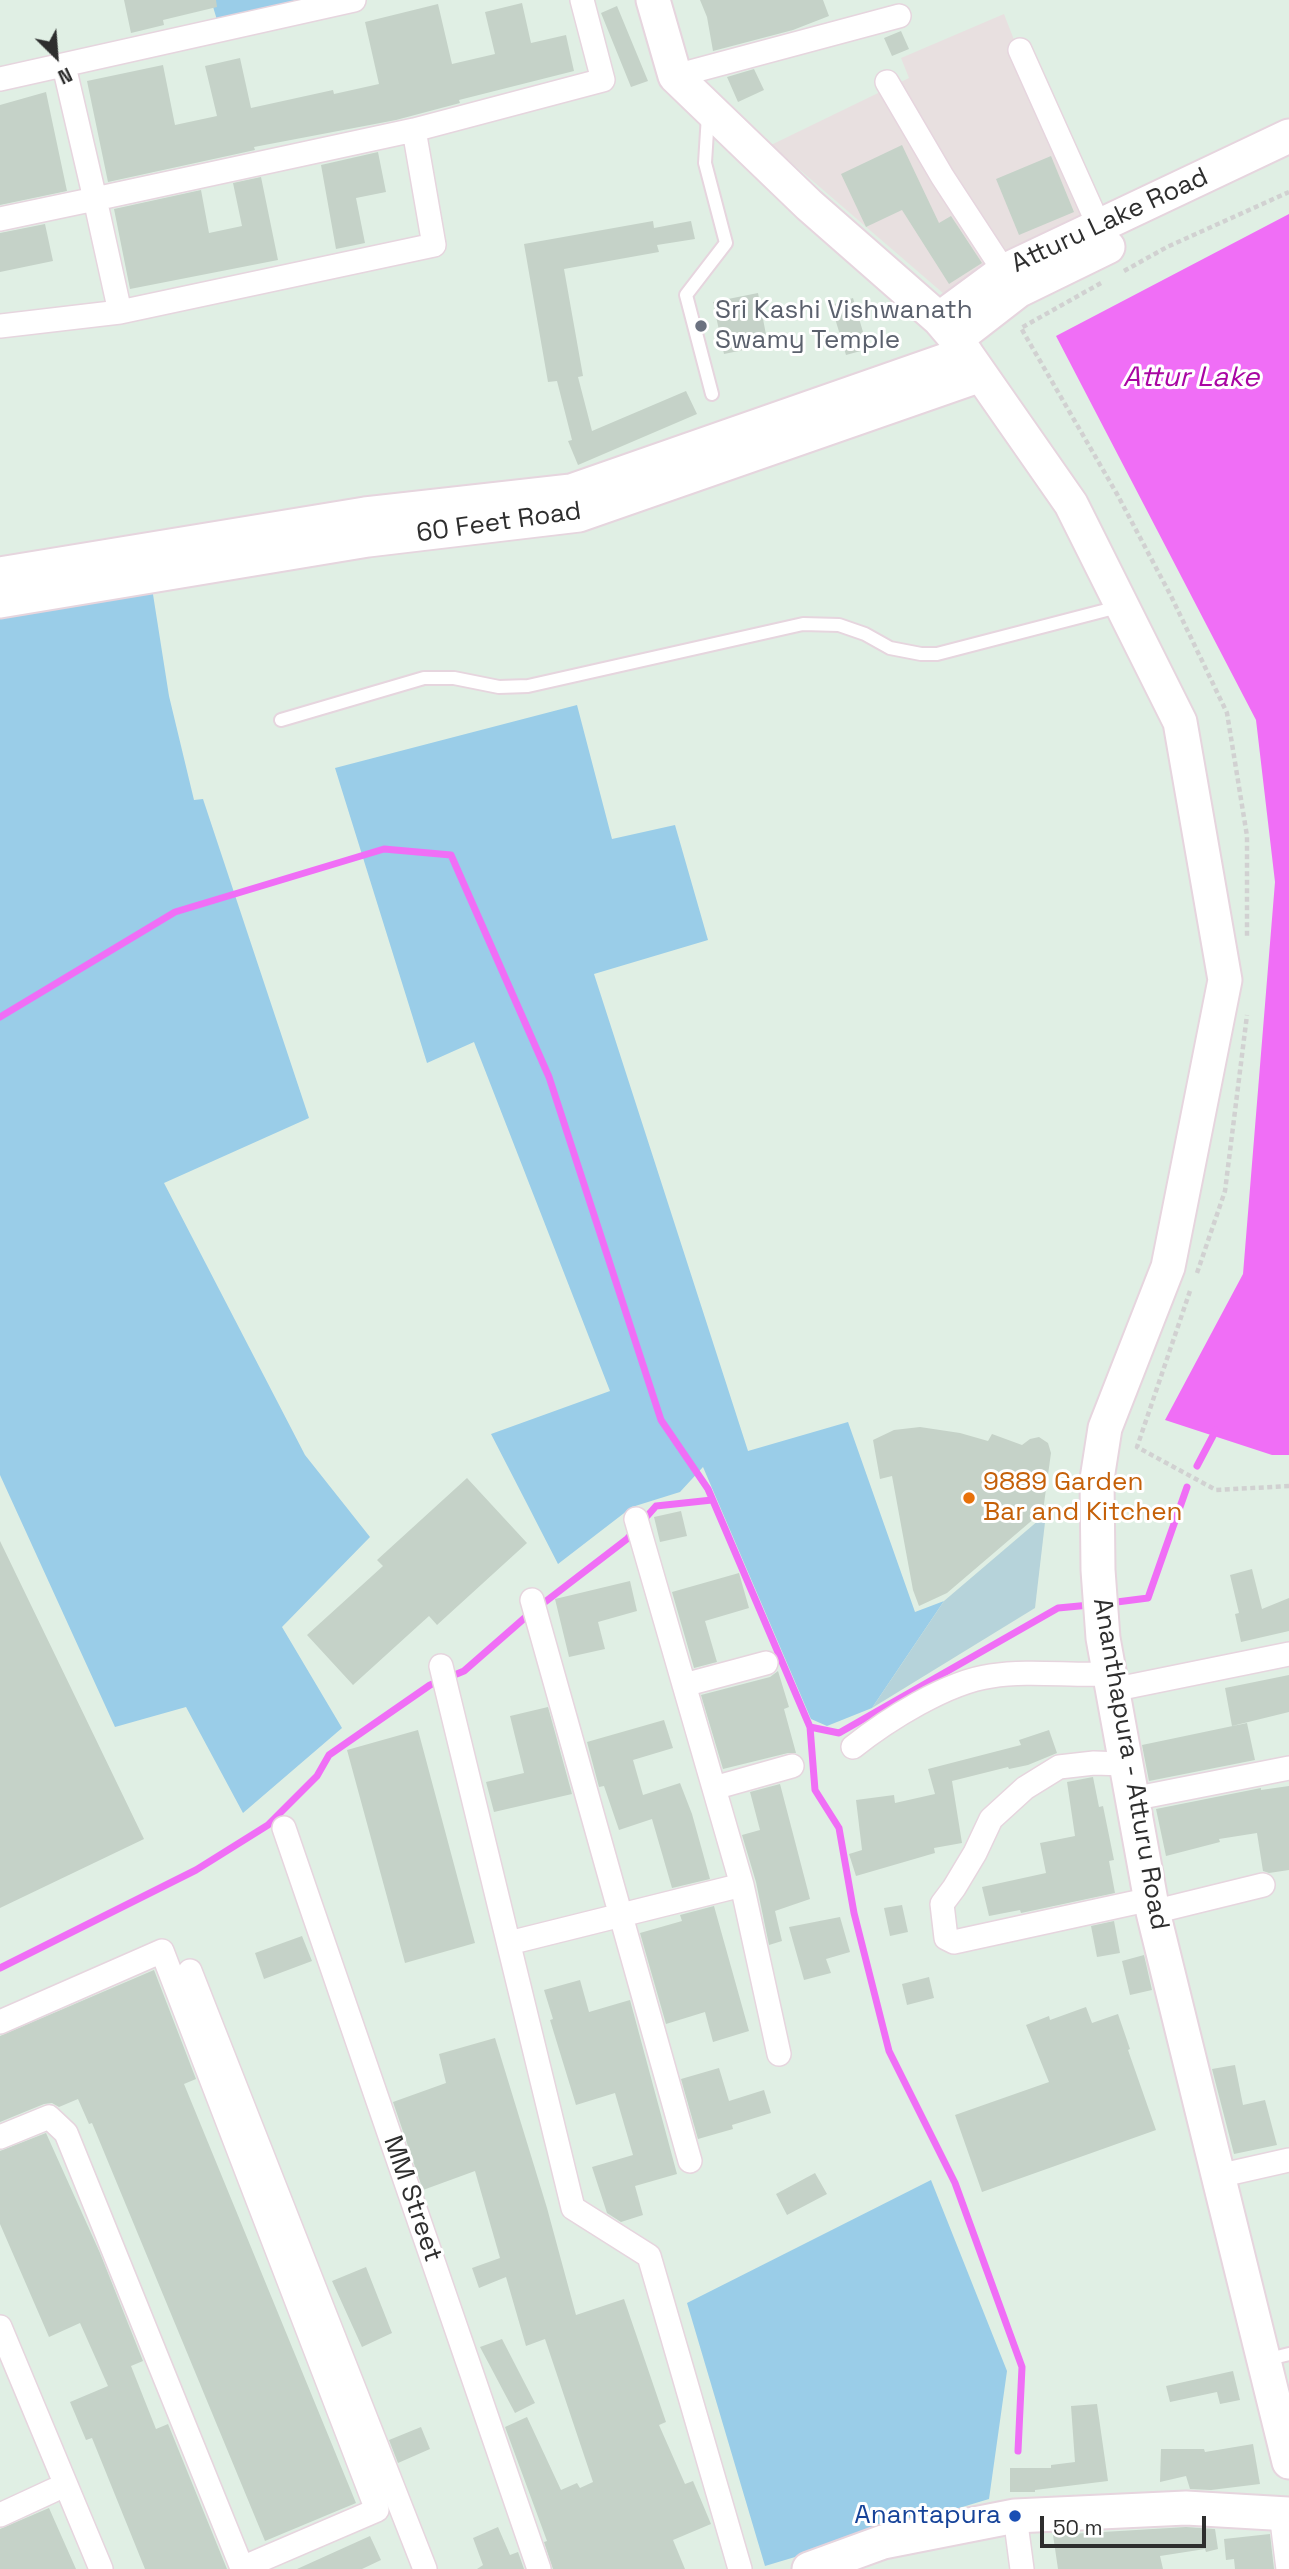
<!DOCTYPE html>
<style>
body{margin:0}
#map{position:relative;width:1289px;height:2569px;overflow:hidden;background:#e0efe4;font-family:"Space Grotesk",sans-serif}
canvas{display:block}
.north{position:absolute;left:21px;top:21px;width:70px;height:70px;-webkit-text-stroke:5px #fff;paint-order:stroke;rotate:155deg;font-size:19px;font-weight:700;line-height:28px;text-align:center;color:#2e2e2e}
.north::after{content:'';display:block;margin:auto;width:24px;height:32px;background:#2e2e2e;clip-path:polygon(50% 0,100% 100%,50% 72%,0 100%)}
.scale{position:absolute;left:1040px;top:2516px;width:166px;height:32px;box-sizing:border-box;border:4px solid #2e2e2e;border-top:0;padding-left:9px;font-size:21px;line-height:24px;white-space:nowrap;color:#2e2e2e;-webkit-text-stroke:5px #fff;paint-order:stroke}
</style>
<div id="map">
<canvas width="1289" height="2569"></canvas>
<div class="north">N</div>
<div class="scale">50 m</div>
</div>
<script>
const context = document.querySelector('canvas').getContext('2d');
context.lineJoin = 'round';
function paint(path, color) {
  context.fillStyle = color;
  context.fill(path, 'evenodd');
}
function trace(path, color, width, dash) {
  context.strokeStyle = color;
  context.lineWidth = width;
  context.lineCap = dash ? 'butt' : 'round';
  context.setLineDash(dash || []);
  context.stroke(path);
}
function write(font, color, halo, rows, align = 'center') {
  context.font = font + ' "Space Grotesk",sans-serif';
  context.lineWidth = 6;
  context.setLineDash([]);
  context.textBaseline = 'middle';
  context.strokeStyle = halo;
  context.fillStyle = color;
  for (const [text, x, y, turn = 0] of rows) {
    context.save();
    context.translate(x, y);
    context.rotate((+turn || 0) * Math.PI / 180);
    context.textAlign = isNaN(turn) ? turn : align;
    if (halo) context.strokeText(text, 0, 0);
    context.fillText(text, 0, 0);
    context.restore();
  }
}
const industrial = new Path2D(`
 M1004,14L1082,215L944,294L771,145L909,78L901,58Z`);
const green = new Path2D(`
 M211,0H299L217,20Z
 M152,588L169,696L194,800L203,799L309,1118L164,1183L305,1455L370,1537L282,1627L342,1728L243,1813L186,1707L115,1727L0,1475V612Z
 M577,705L612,839L675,825L708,940L594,974L748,1451L848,1422L915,1612L944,1601L872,1708L827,1726L811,1719L703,1467L680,1492L632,1507L558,1564L491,1434L610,1391L474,1042L427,1063L335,768Z
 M931,2180L1007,2371L989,2499L765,2566L687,2303Z`);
const cemetery = new Path2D(`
 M1046,1514L1035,1608L872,1708L944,1601Z`);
const water = new Path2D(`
 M1289,214V1455H1272L1165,1420L1243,1274L1275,882L1256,720L1056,336Z`);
const stream = new Path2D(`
 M0,1017L175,912L384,849L451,855L549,1077L661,1420L708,1489L810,1727L839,1733L1058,1608L1090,1605
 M1197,1466L1216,1430
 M1109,1603L1148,1598L1187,1487
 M810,1727L815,1790L839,1828L854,1913L889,2051L955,2183L1022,2367L1018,2451
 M0,1968L196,1870L268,1825L317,1776L329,1755L430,1685L464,1671L528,1615L627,1539L656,1506L712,1500`);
const building = new Path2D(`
 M124,0H216L217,7L163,20L164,25L131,33Z
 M700,0H823L829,16L793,30L713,51L707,17Z
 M522,3L531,43L566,35L574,71L459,100L460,103L396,120L254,147L255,150L108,182L87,81L163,65L175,125L217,116L205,66L240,58L251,108L333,90L334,94L379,84L365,22L438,4L452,64L495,54L485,12Z
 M617,6L648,81L631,87L601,13Z
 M901,31L909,49L892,56L884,38Z
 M754,69L764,90L738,102L727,77Z
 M46,92L67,191L0,205V105Z
 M902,145L939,223L951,216L982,263L949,284L902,210L866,227L841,174Z
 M378,152L386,192L356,198L365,243L336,249L321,165Z
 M1051,156L1074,212L1019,235L996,179Z
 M261,177L278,260L130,289L114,209L201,190L209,233L242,226L233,183Z
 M653,221L654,228L691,221L695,239L657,245L659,252L564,269L583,376L578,377L592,431L686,391L697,414L578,465L568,441L572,440L557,381L548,382L524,244Z
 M45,224L53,261L0,272V233Z
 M758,293L768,345L724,354L713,302Z
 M853,298L868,349L846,355L831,305Z
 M920,1427L960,1433L988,1441L992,1434L1022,1445L1030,1439L1039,1437L1048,1443L1051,1453L1043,1511L947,1593L919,1606L913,1590L892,1476L880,1479L873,1440L894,1430Z
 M467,1478L527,1543L437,1625L429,1616L353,1685L307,1635L383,1566L377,1560Z
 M681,1511L687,1536L660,1542L654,1517Z
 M0,1541L144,1839L0,1908Z
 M1252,1569L1262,1609L1289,1598V1631L1241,1642L1235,1614L1239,1613L1230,1575Z
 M739,1573L749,1608L705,1621L717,1662L694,1668L672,1592Z
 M630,1581L637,1611L598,1622L605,1649L569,1657L555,1599Z
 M778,1671L789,1707L784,1709L796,1753H788L723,1769L701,1695L770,1677Z
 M1289,1675V1712L1232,1726L1225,1688Z
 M548,1707L572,1794L494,1812L486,1782L524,1773L510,1716Z
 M664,1720L673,1748L633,1760L643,1795L680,1783L692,1814L710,1879L672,1888L652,1819L619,1830L604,1786L599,1787L587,1742Z
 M1247,1723L1255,1760L1149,1781L1142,1745Z
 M418,1730L475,1943L405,1963L347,1750Z
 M1049,1730L1057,1753L1028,1765L1009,1769L1008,1767L952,1781L962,1843L934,1848L935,1853L856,1876L849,1854L862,1850L856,1800L894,1795L895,1803L935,1794L928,1769L1021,1745L1019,1740Z
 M1093,1777L1099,1807L1103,1806L1114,1860L1109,1861L1115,1893L1021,1913L1020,1910L989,1916L982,1887L1046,1873L1040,1843L1075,1836L1067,1782Z
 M780,1784L810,1899L775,1911L782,1941L769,1945L756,1882L742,1835L760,1830L750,1792Z
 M1289,1786V1870L1269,1873L1263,1871L1257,1833L1219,1839L1220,1842L1166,1856L1156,1809L1261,1788V1790Z
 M902,1905L908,1932L890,1936L884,1908Z
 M714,1906L749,2031L713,2042L705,2012L666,2024L640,1933L682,1921L680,1915Z
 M840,1917L850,1952L826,1959L831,1973L804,1980L789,1927Z
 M1114,1921L1120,1953L1097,1957L1091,1926Z
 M302,1936L312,1961L264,1979L255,1953Z
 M1144,1955L1152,1990L1130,1995L1122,1961Z
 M154,1970L196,2079L184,2084L356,2503L265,2541L92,2123L89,2124L78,2099L59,2107L52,2103L44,2104L0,2122V2036Z
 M929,1977L934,1998L907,2005L902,1984Z
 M580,1980L589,2012L630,2000L677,2174L635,2186L643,2215L621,2222L607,2213L592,2167L633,2155L615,2093L576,2105L550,2020L553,2019L544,1990Z
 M1086,2007L1092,2023L1118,2014L1130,2049L1128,2050L1156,2130L982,2192L955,2115L1049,2082L1026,2025L1049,2016L1050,2020Z
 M495,2038L547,2208L576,2315L624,2299L666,2422L659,2425L685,2484L693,2481L711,2524L673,2540L685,2569H553L544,2542L547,2541L505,2427L527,2417L561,2490L577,2483L580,2488L593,2482L545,2339L526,2346L506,2277L479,2288L472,2268L500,2258L475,2171L423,2190L393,2102L446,2083L439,2054Z
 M1235,2065L1243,2105L1265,2100L1277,2145L1234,2154L1212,2069Z
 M719,2068L729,2101L764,2090L771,2113L732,2125L733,2129L698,2139L681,2079Z
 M46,2133L100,2253L143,2361L131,2366L156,2429L168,2424L227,2569H145L92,2438L86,2440L70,2402L108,2386L80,2323L49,2337L0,2224V2151Z
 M815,2173L827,2194L787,2215L776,2194Z
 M366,2267L392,2333L362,2347L332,2281Z
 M502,2339L535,2403L515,2413L480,2347Z
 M1233,2371L1240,2400L1220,2404L1217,2392L1170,2402L1166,2386Z
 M1097,2404L1108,2481L1035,2490V2492H1010V2468H1051V2465L1075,2462L1071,2406Z
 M421,2427L430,2449L398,2463L389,2440Z
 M1253,2444L1260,2484L1211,2490L1190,2489L1186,2476L1160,2482L1161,2449H1204L1205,2452Z
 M49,2508L76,2569H0V2529Z
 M498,2527L510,2555L518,2552L524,2569H477L483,2565L473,2538Z
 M1186,2527L1215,2529L1218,2549L1206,2552L1205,2549L1160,2556L1163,2569H1058L1053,2535Z
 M1270,2534L1274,2569H1235L1234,2559L1226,2560L1224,2539Z
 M370,2536L381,2560L362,2569H297Z`);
const path = new Path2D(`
 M1124,271L1167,247L1289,192
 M1101,283L1021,328L1117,494L1171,596L1227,713L1247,836V936
 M1197,1273L1225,1191L1247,1015
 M1190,1291L1137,1447L1216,1490L1289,1486`);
const lane = new Path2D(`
 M708,115L705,163L726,243L686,295L712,394
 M281,720L424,678H454L499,687L528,686L803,624L839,625L865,634L890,648L921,654H937L1122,606
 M1265,2360L1289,2354`);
const street = new Path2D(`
 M1020,50L1099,226
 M64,66L95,199L414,130L603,80L582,0
 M675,76L899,16
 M0,79L354,0
 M887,82L942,176L1004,271
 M0,219L95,199L120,312
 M0,326L120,312L434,245L414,130
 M636,1519L742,1885
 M532,1600L690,2161
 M441,1666L573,2208L649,2256L740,2569
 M684,1685L766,1663
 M1112,1690L1289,1654
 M853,1747C887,1720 947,1682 991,1676C1030,1670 1070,1676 1109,1674
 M1125,1764L1094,1763L1059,1767L1025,1788L991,1819L975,1853L954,1888L942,1904L946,1938L954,1942L1151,1899
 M714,1788L792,1766
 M1132,1799L1289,1768
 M284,1828L539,2569
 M1153,1912L1263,1885
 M509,1943L742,1885L779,2054
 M190,1971L425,2569
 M0,2022L162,1951L377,2510L242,2568L66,2133L49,2117L0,2137
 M1218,2176L1289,2160
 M0,2327L101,2569
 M1281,2513L1288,2569
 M0,2515L54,2490
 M1015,2516L1022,2569`);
const secondary = new Path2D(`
 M653,0L675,76L809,205L939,319L956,339L1071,504L1180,722L1225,980L1168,1267L1105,1428L1097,1479L1098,1570L1103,1638L1153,1912L1289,2462
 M939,319L1004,271L1289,136
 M956,339L1018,291L1108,247
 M0,574L365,514L571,491L966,353
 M0,601L368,540L579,515L981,375
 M809,2569L883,2542L1015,2516L1186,2508L1289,2514`);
const markers = [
 [701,326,7,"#6b7280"],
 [969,1498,7,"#e8710a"],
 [1015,2516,7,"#1a4fb4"]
];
const streetNames = [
 ["Atturu Lake Road",1110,221,-25],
 ["60 Feet Road",499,523,-8],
 ["Ananthapura - Atturu Road",1130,1764,80],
 ["MM Street",412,2199,71]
];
const worshipNames = [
 ["Sri Kashi Vishwanath",715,311],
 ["Swamy Temple",715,341]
];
const foodNames = [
 ["9889 Garden",983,1483],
 ["Bar and Kitchen",983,1513]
];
const transitNames = [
 ["Anantapura",1001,2516]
];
const waterNames = [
 ["Attur Lake",1191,378]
];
paint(industrial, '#e8e0e0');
paint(green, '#9acde8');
paint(cemetery, '#b6d3da');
paint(water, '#f06ef6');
trace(stream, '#f06ef6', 7);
paint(building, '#c5d2c8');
trace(lane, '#e6d5de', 16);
trace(street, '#e6d5de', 26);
trace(secondary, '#e6d5de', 37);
trace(path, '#d1d1d1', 4.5, [5, 3.5]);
trace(lane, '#fff', 12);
trace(street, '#fff', 23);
trace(secondary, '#fff', 33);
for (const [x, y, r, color] of markers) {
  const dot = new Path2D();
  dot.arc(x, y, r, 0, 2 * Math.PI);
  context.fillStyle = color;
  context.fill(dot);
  trace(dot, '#fff', 2.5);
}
write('26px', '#2e2e2e', '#fff', streetNames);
write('26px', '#5b616d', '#fff', worshipNames, 'left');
write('26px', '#c56008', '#fff', foodNames, 'left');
write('26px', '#164399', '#fff', transitNames, 'right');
write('italic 28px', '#a906a3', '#fff', waterNames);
</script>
